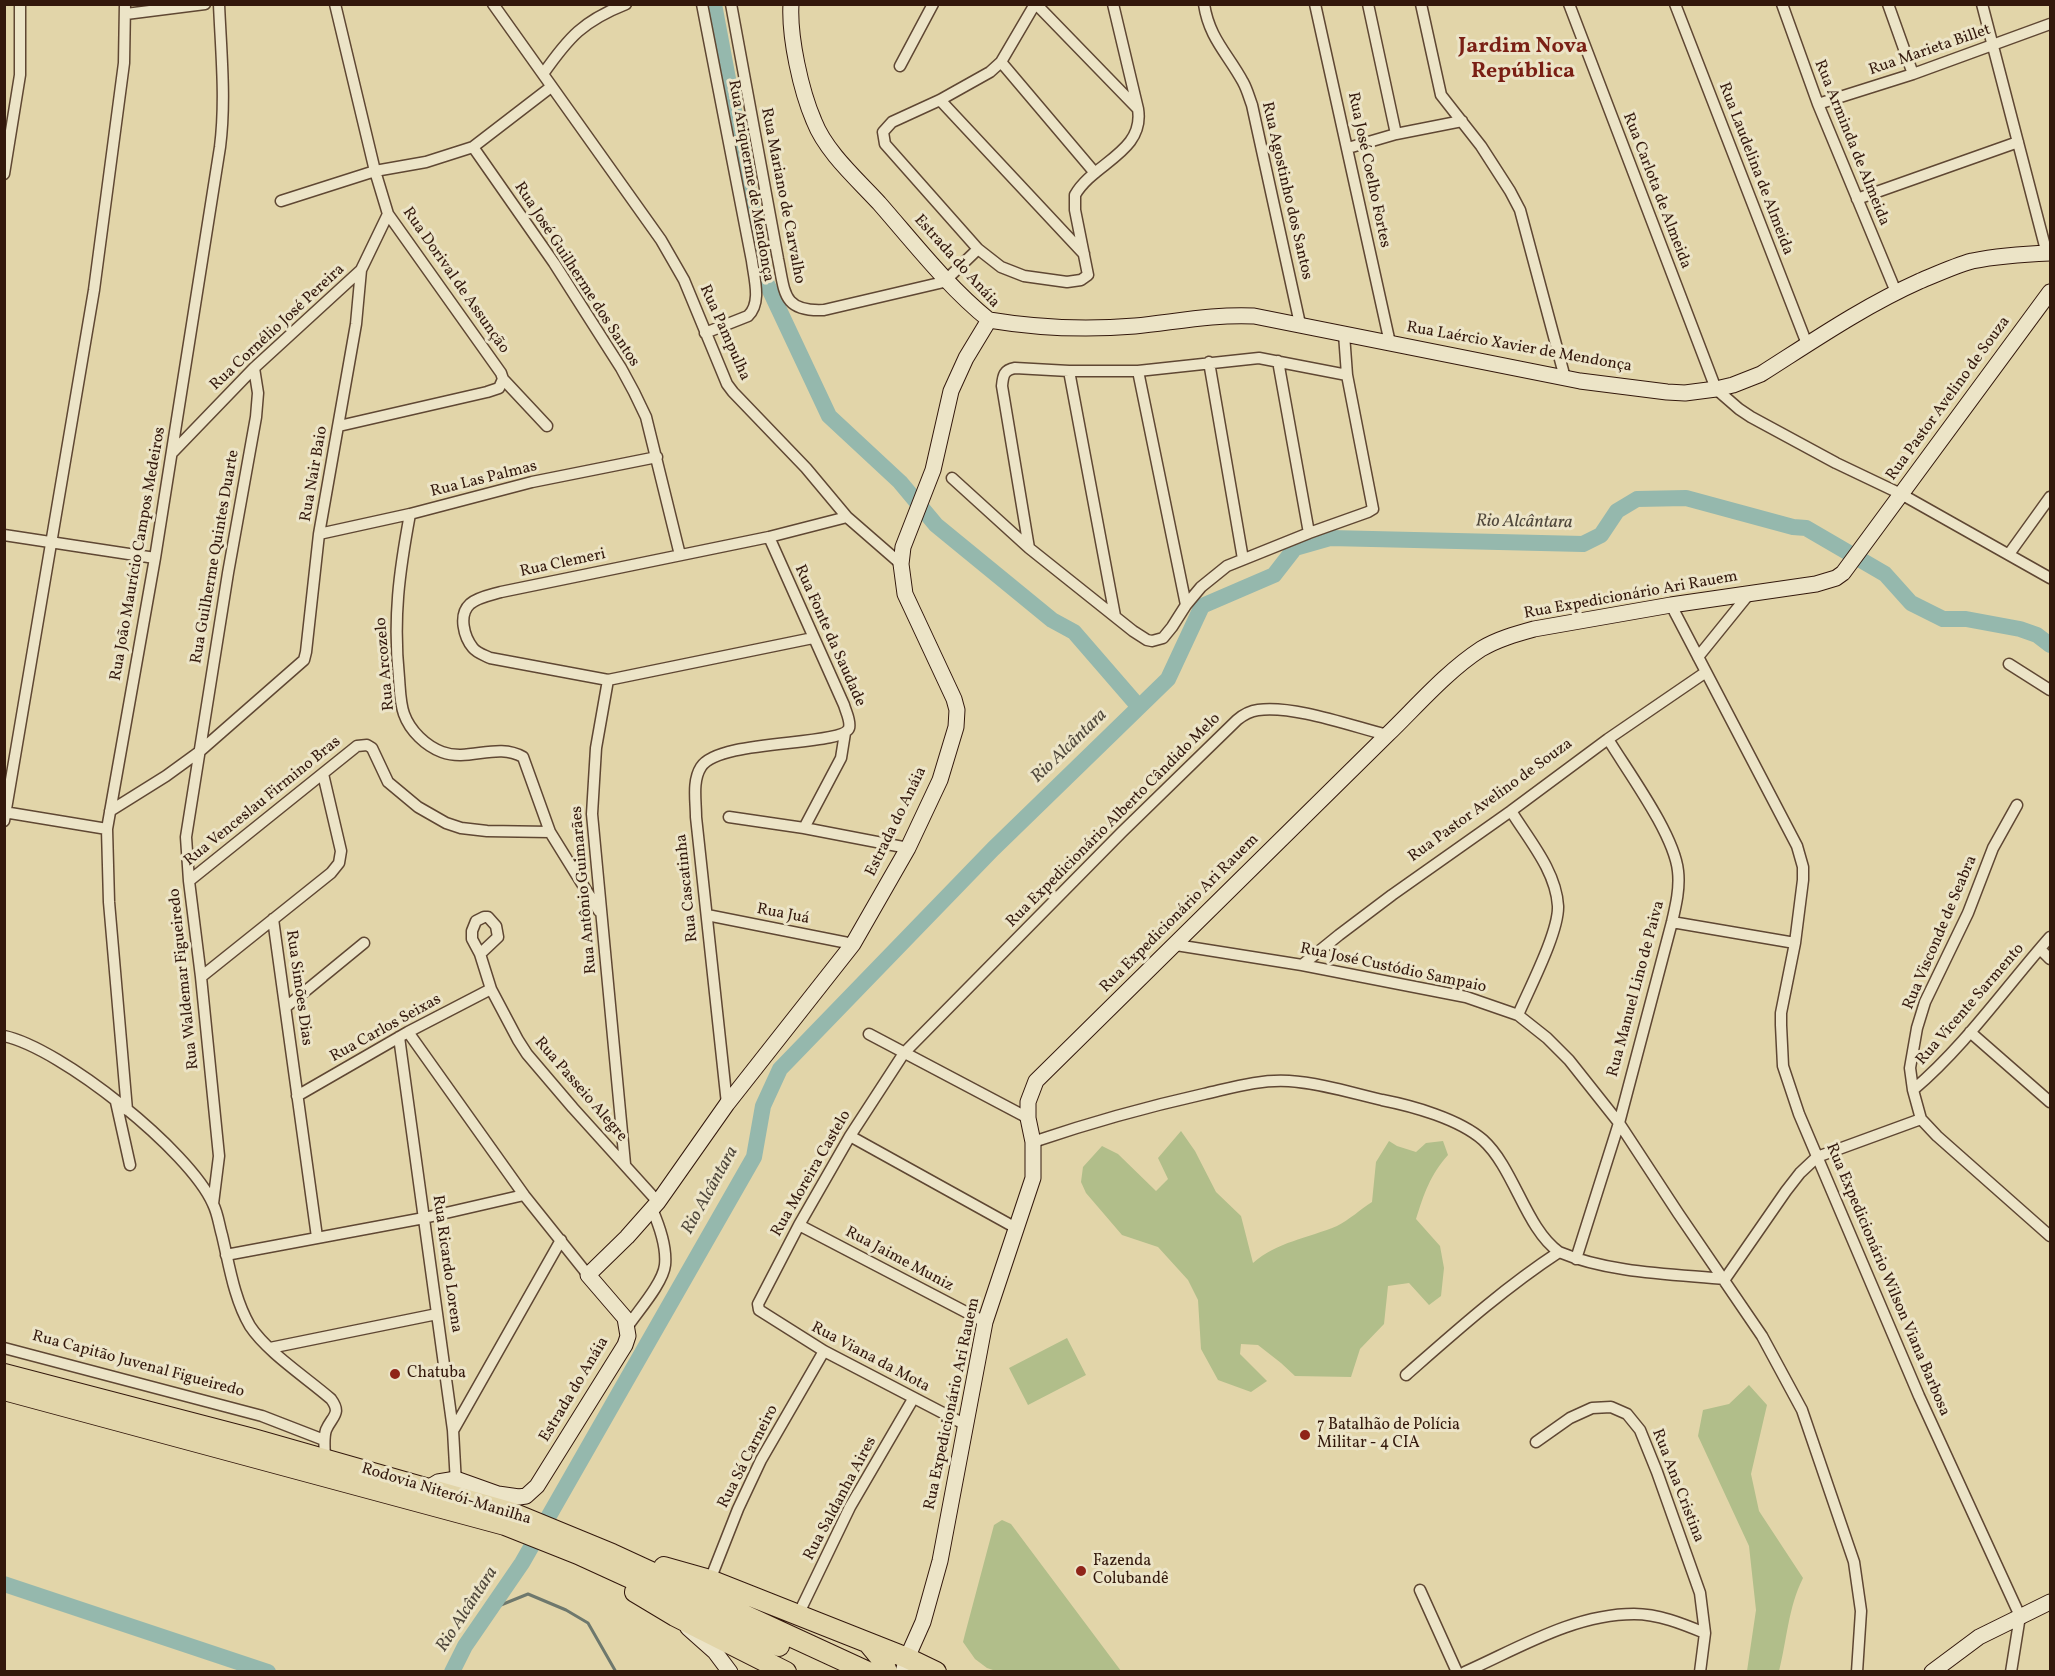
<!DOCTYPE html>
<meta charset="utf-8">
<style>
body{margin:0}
#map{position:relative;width:2055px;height:1676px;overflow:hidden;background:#e2d5a9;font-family:Vollkorn,serif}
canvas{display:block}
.frame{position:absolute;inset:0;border:6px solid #33180c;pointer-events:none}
</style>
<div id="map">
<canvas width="2055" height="1676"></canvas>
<div class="frame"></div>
</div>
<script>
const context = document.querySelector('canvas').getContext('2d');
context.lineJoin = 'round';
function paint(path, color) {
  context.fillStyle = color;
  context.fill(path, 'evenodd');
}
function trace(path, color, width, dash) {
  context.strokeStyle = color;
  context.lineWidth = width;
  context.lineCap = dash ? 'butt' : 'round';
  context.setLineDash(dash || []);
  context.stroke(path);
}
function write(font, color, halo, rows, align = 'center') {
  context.font = font + ' Vollkorn,serif';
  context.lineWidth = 6;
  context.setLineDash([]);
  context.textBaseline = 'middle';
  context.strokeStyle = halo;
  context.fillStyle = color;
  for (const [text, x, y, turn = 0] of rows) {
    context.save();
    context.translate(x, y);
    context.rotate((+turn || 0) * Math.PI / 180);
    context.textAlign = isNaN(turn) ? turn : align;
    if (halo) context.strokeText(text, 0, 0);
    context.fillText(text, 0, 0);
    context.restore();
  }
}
const green = new Path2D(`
 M1181,1131L1195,1151L1216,1192L1241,1216L1253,1263C1277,1242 1308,1238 1337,1226C1349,1220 1361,1209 1372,1202L1376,1162L1389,1141L1397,1146L1416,1152L1426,1143L1443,1141L1448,1155C1430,1175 1424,1194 1416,1219L1440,1246L1444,1268L1441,1296L1429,1305L1409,1283L1388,1286L1384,1324L1360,1349L1351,1377L1295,1376L1281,1363L1258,1345L1241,1344L1240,1354L1267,1381L1251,1392L1218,1380L1201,1349L1198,1300L1188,1280L1158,1247L1122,1235L1086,1193L1081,1182L1083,1167L1102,1146L1118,1154L1156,1191L1168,1179L1158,1158Z
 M1067,1338L1086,1375L1028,1405L1009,1368Z
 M1749,1385L1767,1405L1751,1474L1759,1511L1803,1578C1788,1608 1787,1640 1779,1671H1747L1756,1610L1749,1546L1698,1436L1703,1410L1729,1404Z
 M1002,1520L1011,1524L1121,1671H996L987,1668L975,1659L963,1642L965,1634L994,1525Z`);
const stream = new Path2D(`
 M491,1609L528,1594L566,1610L588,1623L616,1672`);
const river = new Path2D(`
 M714,4L766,282L829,416L900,482L936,525L1052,620L1074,632L1139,707
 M4,1584L268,1672
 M452,1672L465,1646L522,1563L754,1157L763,1106L780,1069L993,849L1168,679L1202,606L1274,575L1295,548L1330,538L1583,544L1601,535L1617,511L1637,499L1686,498L1793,527L1806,528L1885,574L1911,603L1943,619H1966L2020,629L2037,635L2050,645`);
const street = new Path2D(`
 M335,4L375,171L388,214L501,373L503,379L499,388L487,392L339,426
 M493,4L661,240L684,280L727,384L733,392L806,468L847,517L901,564
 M702,4L752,261C754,278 762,303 748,316L705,333
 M731,4L778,259C785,292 782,312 824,310L948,281
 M1035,4L1001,62L990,72L940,100L892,122L883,132L885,144L978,249L1001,267L1024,276L1067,282L1081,280L1088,275L1075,210V195C1093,163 1145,152 1138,109L1113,4
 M1036,4L1137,108
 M1204,4C1209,38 1228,54 1243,82C1247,89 1249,97 1252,105L1300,324
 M1315,4L1390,343
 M1368,4L1396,134
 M1421,4L1441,95L1481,146L1510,191L1520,210L1565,378
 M1569,4L1716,389L1739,409L1751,417L1836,463L1901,494L2050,578
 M1675,4L1807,344
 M1782,4L1818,104L1896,292
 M1888,4L1913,74
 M1982,4L2047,254
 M126,14L205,4
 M1001,62L1095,173
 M900,66L933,4
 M543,74C569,37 583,21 626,4
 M940,100L1084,254
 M1818,104L1913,74L2050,24
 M473,147L554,263L621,368L634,392L646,417L680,555
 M1348,148L1396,134L1462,121
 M4,174L20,75V4
 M1857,199L2018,142
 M281,201L375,171L426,162L473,147L551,87
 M947,279L978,249
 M1278,361L1309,533
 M1209,362L1243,559
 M1069,371L1115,616
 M1138,371L1186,605
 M503,379L547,426
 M172,453L254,368L361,270L388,214
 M952,478L1029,548L1133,631L1147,640L1152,641L1163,638L1172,627L1186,605L1201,587L1227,566L1309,533L1368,512L1373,509L1347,375L1344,334
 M410,514C399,573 393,618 399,678C400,690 400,703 404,714C410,731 426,746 442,752C469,762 497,742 523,757L550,832L599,911
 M319,534L410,514L532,482L657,457
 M4,535L155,558
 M1029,548L1002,386C1003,375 1004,370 1015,368L1069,371H1138L1259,358L1347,375
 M2009,554L2050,497
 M1671,605L1797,846L1803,867V880L1795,943L1781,1013V1025L1783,1066L1799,1114L1919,1396L2020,1616L2011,1672
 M1698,657L1749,594
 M2009,664L2050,690
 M608,680L490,658C484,655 477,653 473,648C464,637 458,615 470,604C478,597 491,595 501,592L769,537L847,517
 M2017,805L1993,848L1968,913L1925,1002L1917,1028L1910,1068L1913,1090L1921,1119L1937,1136L2050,1236
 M110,811L166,776L199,752L304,660L306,652L319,534L356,324L361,270
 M1511,811C1529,840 1556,871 1558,906C1559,932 1529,989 1518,1015
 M4,812L107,829
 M729,817L804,828L908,848
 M4,821L94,290L124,63L125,4
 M804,828L841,758L845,733
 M189,881L357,746L367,745L372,748L388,782L418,807L446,823L461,828L487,831L550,832
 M707,915L853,944
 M273,919L317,1237
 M1672,922L1795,943
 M1176,945L1302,965L1466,997L1518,1015L1547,1038L1569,1060L1619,1123L1678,1213L1762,1336L1802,1410L1854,1562L1861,1611L1857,1672
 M2040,949L2050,959
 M480,954L498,937L496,926L488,917H484L476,921L472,931V939L480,954L491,989L518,1040L527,1054L573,1108L658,1202
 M1302,965L1339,935L1392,895L1511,811L1608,739L1706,672
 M201,977L331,873L339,863L341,851L323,774
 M286,1007L364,943
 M408,1032L524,1195L588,1275
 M1970,1032L2050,1102
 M869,1034L1028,1118
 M4,1036C61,1048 190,1151 213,1204C218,1214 219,1225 222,1235C229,1264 234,1299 250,1326C267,1352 307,1378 331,1399C342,1414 332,1416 326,1430C323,1439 325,1450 325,1460
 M399,1037L453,1430L456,1484
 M1913,1090C1965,1046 2005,988 2050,937
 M297,1096L408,1032L491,989
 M116,1102L130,1165
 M727,1104L696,817C696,801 692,781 701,767C719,738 843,747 849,728C851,721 846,712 844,705L769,537
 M127,1110L109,902L107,829L155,558L220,147C226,100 221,52 219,4
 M850,1136L1016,1228
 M1033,1142C1089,1123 1146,1107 1204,1094C1231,1088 1260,1079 1289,1081C1320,1083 1352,1093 1382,1100C1413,1106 1459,1119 1483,1140C1514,1168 1526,1229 1559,1252
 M625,1164L592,814L596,748L608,680L813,638
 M213,1204L219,1156L201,977L189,881L186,837L228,573L256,417L258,393L254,368
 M799,1225L985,1322
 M226,1255L424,1218L524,1195
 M1576,1259L1619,1123L1672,922C1676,905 1680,888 1678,871C1674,834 1628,772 1608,739
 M1725,1279L1786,1191L1800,1173L1817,1157L1921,1119
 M628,1326C638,1311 663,1283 665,1265C667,1246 659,1225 652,1209
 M4,1348L262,1416L324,1440
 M270,1348L437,1314
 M1406,1375C1455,1332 1504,1288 1559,1252C1609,1273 1671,1274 1725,1279
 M966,1425L824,1351L759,1310L758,1304L799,1225L850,1136L904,1053L1122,832L1237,720C1243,715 1250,711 1258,710C1294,705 1351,726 1387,735
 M454,1429L561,1240
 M1536,1442L1570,1418L1592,1408L1611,1407L1627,1414L1640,1430L1657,1472L1700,1593L1705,1633L1700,1672
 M710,1580L738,1509L761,1460L824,1351
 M1420,1590L1457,1672
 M798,1615L850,1507L913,1399
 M1465,1672C1519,1648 1574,1614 1634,1614C1659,1614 1683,1624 1705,1633`);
const secondary = new Path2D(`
 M791,4C789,37 801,91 814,121C826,152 857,179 879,203C914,243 948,287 989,320
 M989,320C1037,328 1087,330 1135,326C1175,322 1214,314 1254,316L1580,381L1667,392L1685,393L1716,389L1733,385L1761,374C1813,341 1864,306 1920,281C1937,274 1954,266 1972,261C1997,256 2025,254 2050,253
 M428,1488L438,1482L456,1479L498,1494L519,1497L526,1496L537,1486L625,1345L628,1336L625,1318L588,1275L627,1237L658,1202L727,1104L853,944L908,848L940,780L956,727L957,710L954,699L905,594L901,564L903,547L933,470L951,391L966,358L989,320
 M688,1628L715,1652L730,1672
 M903,1672L907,1658L923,1622L940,1561L985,1322L1033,1178V1142L1028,1118V1102L1036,1081L1387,735C1417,706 1446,672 1481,649C1498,639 1516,634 1534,629L1671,605L1816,584L1836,578L1843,573L2050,292
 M1932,1672L1979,1637L2050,1602`);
const highway = new Path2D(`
 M4,1374L253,1439L510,1512L612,1554L868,1672
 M4,1390L505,1525L578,1554L779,1646
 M664,1567L710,1580L907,1658L936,1672
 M635,1592L675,1616L786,1672
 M869,1644L883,1661L887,1672`);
const markers = [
 [395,1374,6,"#8f2418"],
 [1305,1435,6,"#8f2418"],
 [1081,1571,6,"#8f2418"]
];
const streetNames = [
 ["Rua Marieta Billet",1930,51,-19],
 ["Rua Arminda de Almeida",1851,143,68],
 ["Rua Laudelina de Almeida",1755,169,69],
 ["Rua José Coelho Fortes",1368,170,78],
 ["Rua Ariquerme de Mendonça",750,181,80],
 ["Rua Agostinho dos Santos",1286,191,77],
 ["Rua Carlota de Almeida",1656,191,69],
 ["Rua Mariano de Carvalho",782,196,79],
 ["Estrada do Anáia",956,262,48],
 ["Rua José Guilherme dos Santos",576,275,57],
 ["Rua Dorival de Assunção",455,281,55],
 ["Rua Cornélio José Pereira",278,328,-43],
 ["Rua Pampulha",724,333,66],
 ["Rua Laércio Xavier de Mendonça",1519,348,10],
 ["Rua Pastor Avelino de Souza",1949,399,-54],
 ["Rua Nair Baio",315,474,-80],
 ["Rua Las Palmas",484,480,-14],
 ["Rua João Maurício Campos Medeiros",139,554,-80],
 ["Rua Guilherme Quintes Duarte",216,557,-80],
 ["Rua Clemeri",563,564,-12],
 ["Rua Expedicionário Ari Rauem",1631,596,-10],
 ["Rua Fonte da Saudade",829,636,66],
 ["Rua Arcozelo",386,664,-95],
 ["Rua Pastor Avelino de Souza",1491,801,-36],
 ["Rua Venceslau Firmino Bras",263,802,-39],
 ["Rua Expedicionário Alberto Cândido Melo",1114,821,-45],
 ["Estrada do Anáia",897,822,-64],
 ["Rua Cascatinha",688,888,-96],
 ["Rua Antônio Guimarães",585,890,-95],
 ["Rua Expedicionário Ari Rauem",1180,914,-45],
 ["Rua Juá",783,915,11],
 ["Rua Visconde de Seabra",1941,933,-67],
 ["Rua José Custódio Sampaio",1393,969,12],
 ["Rua Waldemar Figueiredo",185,979,-96],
 ["Rua Simões Dias",298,988,82],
 ["Rua Manuel Lino de Paiva",1637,989,-75],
 ["Rua Vicente Sarmento",1971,1005,-49],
 ["Rua Carlos Seixas",386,1029,-29],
 ["Rua Passeio Alegre",580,1090,49],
 ["Rua Moreira Castelo",812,1174,-60],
 ["Rua Jaime Muniz",899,1260,28],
 ["Rua Ricardo Lorena",446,1264,82],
 ["Rua Expedicionário Wilson Viana Barbosa",1887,1280,67],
 ["Rua Viana da Mota",870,1358,28],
 ["Rua Capitão Juvenal Figueiredo",138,1365,15],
 ["Estrada do Anáia",575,1390,-59],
 ["Rua Expedicionário Ari Rauem",953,1404,-78],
 ["Rua Sá Carneiro",749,1457,-63],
 ["Rua Ana Cristina",1677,1486,69],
 ["Rodovia Niterói-Manilha",446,1495,17],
 ["Rua Saldanha Aires",841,1499,-62]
];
const poiNames = [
 ["Chatuba",407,1374],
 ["7 Batalhão de Polícia",1317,1426],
 ["Militar - 4 CIA",1317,1444],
 ["Fazenda",1093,1562],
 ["Colubandê",1093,1580]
];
const waterNames = [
 ["Rio Alcântara",1524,523,1],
 ["Rio Alcântara",1070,747,-44],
 ["Rio Alcântara",711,1191,-61],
 ["Rio Alcântara",468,1610,-57]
];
const districtNames = [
 ["Jardim Nova",1523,48],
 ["República",1523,73]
];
paint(green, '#b1be8a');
trace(stream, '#6e786d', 3);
trace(river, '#95b8ad', 16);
trace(street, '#5f4733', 13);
trace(secondary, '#33180c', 17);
trace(highway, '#33180c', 22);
trace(street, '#ece4c7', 10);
trace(secondary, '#ece4c7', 15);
trace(highway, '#e2d5a9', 20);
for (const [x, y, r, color] of markers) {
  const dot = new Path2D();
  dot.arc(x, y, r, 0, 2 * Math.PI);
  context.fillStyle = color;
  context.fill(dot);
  trace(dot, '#ece4c7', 2);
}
write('16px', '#33180c', '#ece4c7', streetNames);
write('16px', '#33180c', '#ece4c7', poiNames, 'left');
write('italic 18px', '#50483c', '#ece4c7', waterNames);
write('bold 22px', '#7a1f14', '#ece4c7', districtNames);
</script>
